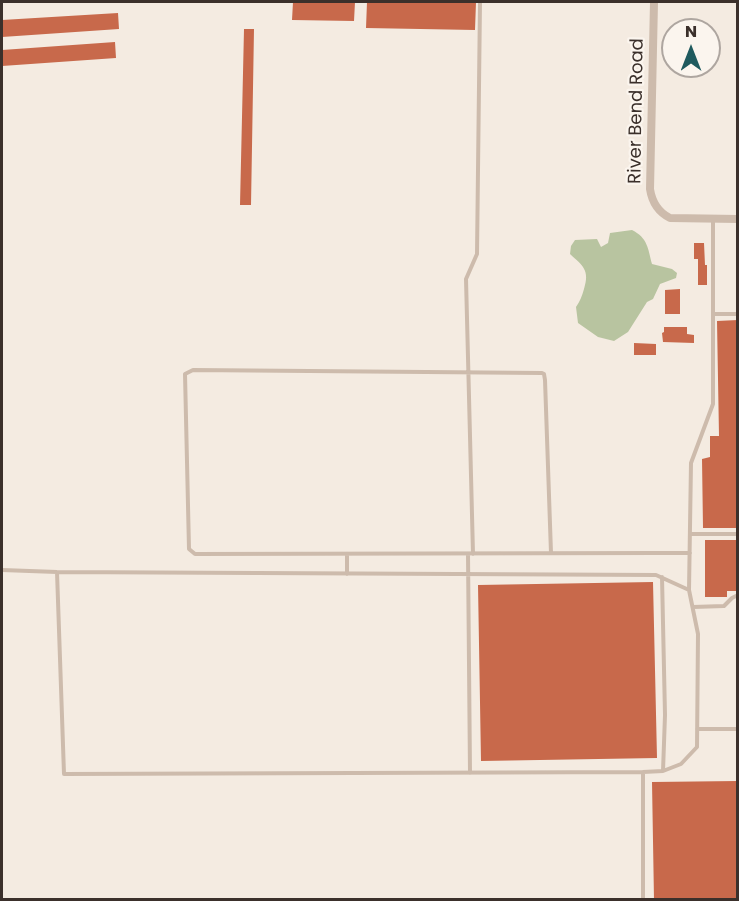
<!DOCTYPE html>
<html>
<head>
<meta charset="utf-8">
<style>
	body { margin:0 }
	#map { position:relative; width:739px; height:901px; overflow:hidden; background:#f4ebe1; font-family:Poppins,sans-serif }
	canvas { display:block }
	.frame { position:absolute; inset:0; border:3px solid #3b302b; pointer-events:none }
	.north { position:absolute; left:661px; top:18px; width:60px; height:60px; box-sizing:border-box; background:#fbf5ee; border:2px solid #aea6a0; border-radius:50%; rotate:0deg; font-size:16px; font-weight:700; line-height:24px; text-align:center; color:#3b302b }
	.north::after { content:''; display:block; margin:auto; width:21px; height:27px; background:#1f5a5e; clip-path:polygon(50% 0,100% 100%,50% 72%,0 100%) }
</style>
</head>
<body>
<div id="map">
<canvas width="739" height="901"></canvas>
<div class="frame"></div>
<div class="north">N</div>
</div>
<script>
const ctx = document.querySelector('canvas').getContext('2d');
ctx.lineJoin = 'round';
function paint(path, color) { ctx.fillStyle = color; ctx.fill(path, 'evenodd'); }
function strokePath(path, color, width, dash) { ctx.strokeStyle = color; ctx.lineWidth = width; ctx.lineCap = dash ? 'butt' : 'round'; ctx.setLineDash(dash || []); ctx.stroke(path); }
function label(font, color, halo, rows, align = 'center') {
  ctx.font = font + ' Poppins,sans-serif'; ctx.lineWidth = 4.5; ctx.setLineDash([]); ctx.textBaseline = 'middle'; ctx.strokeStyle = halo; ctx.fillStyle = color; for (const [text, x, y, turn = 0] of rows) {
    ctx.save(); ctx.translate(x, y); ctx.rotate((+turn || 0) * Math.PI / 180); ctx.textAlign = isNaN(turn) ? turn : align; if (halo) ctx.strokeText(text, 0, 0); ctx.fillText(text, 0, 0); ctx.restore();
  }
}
paint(new Path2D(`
	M632 230C648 238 648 249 652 264L672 269 677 273 676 278 660 284 653 299 647 302 628 332 614 341 598 337 578 323 576 307C580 301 582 296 584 289 590 270 583 266 570 254L571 246 575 240 597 239 601 247 608 243 610 233Z`), '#b8c4a0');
paint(new Path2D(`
	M293 2H355L354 21 292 20Z
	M367 2H476L475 30 366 28Z
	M118 13 119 29 2 37V20Z
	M244 29H254L251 205H240Z
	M115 42 116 58 2 66V50Z
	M694 243H704L705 265H707V285H698V259H694Z
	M680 289V314H665V290Z
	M738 320V528H703L702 459 710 457V436H719L717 321Z
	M664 327H687V334L694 335V343L663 342 662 333 664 332Z
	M634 343 656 344V355H634Z
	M705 540H738V591H727V597H705Z
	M653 582 657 758 481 761 478 585Z
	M738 781V900H654L652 782Z`), '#c8694b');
strokePath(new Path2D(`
	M713 314H738
	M690 534H738
	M551 553 545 380 544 374 542 373 193 370 185 374 189 549 195 554 656 553H690
	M347 554V574
	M468 554 470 773
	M473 554 466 279 477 254 480 2
	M2 570 57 572 656 575 689 590
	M57 572 64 774 643 772
	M662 577 665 715 663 771
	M693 607 724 606 732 598 738 595
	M697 729H738
	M643 900V772L663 771 681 764 697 747 698 634 689 590 691 463 713 404V219`), '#cdbbac', 4);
strokePath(new Path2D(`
	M654 2 650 189C652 202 658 212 670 218L738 219`), '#cdbbac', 8);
label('18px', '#3b302b', '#fbf5ee', [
	["River Bend Road",637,111,-89]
]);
</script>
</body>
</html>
